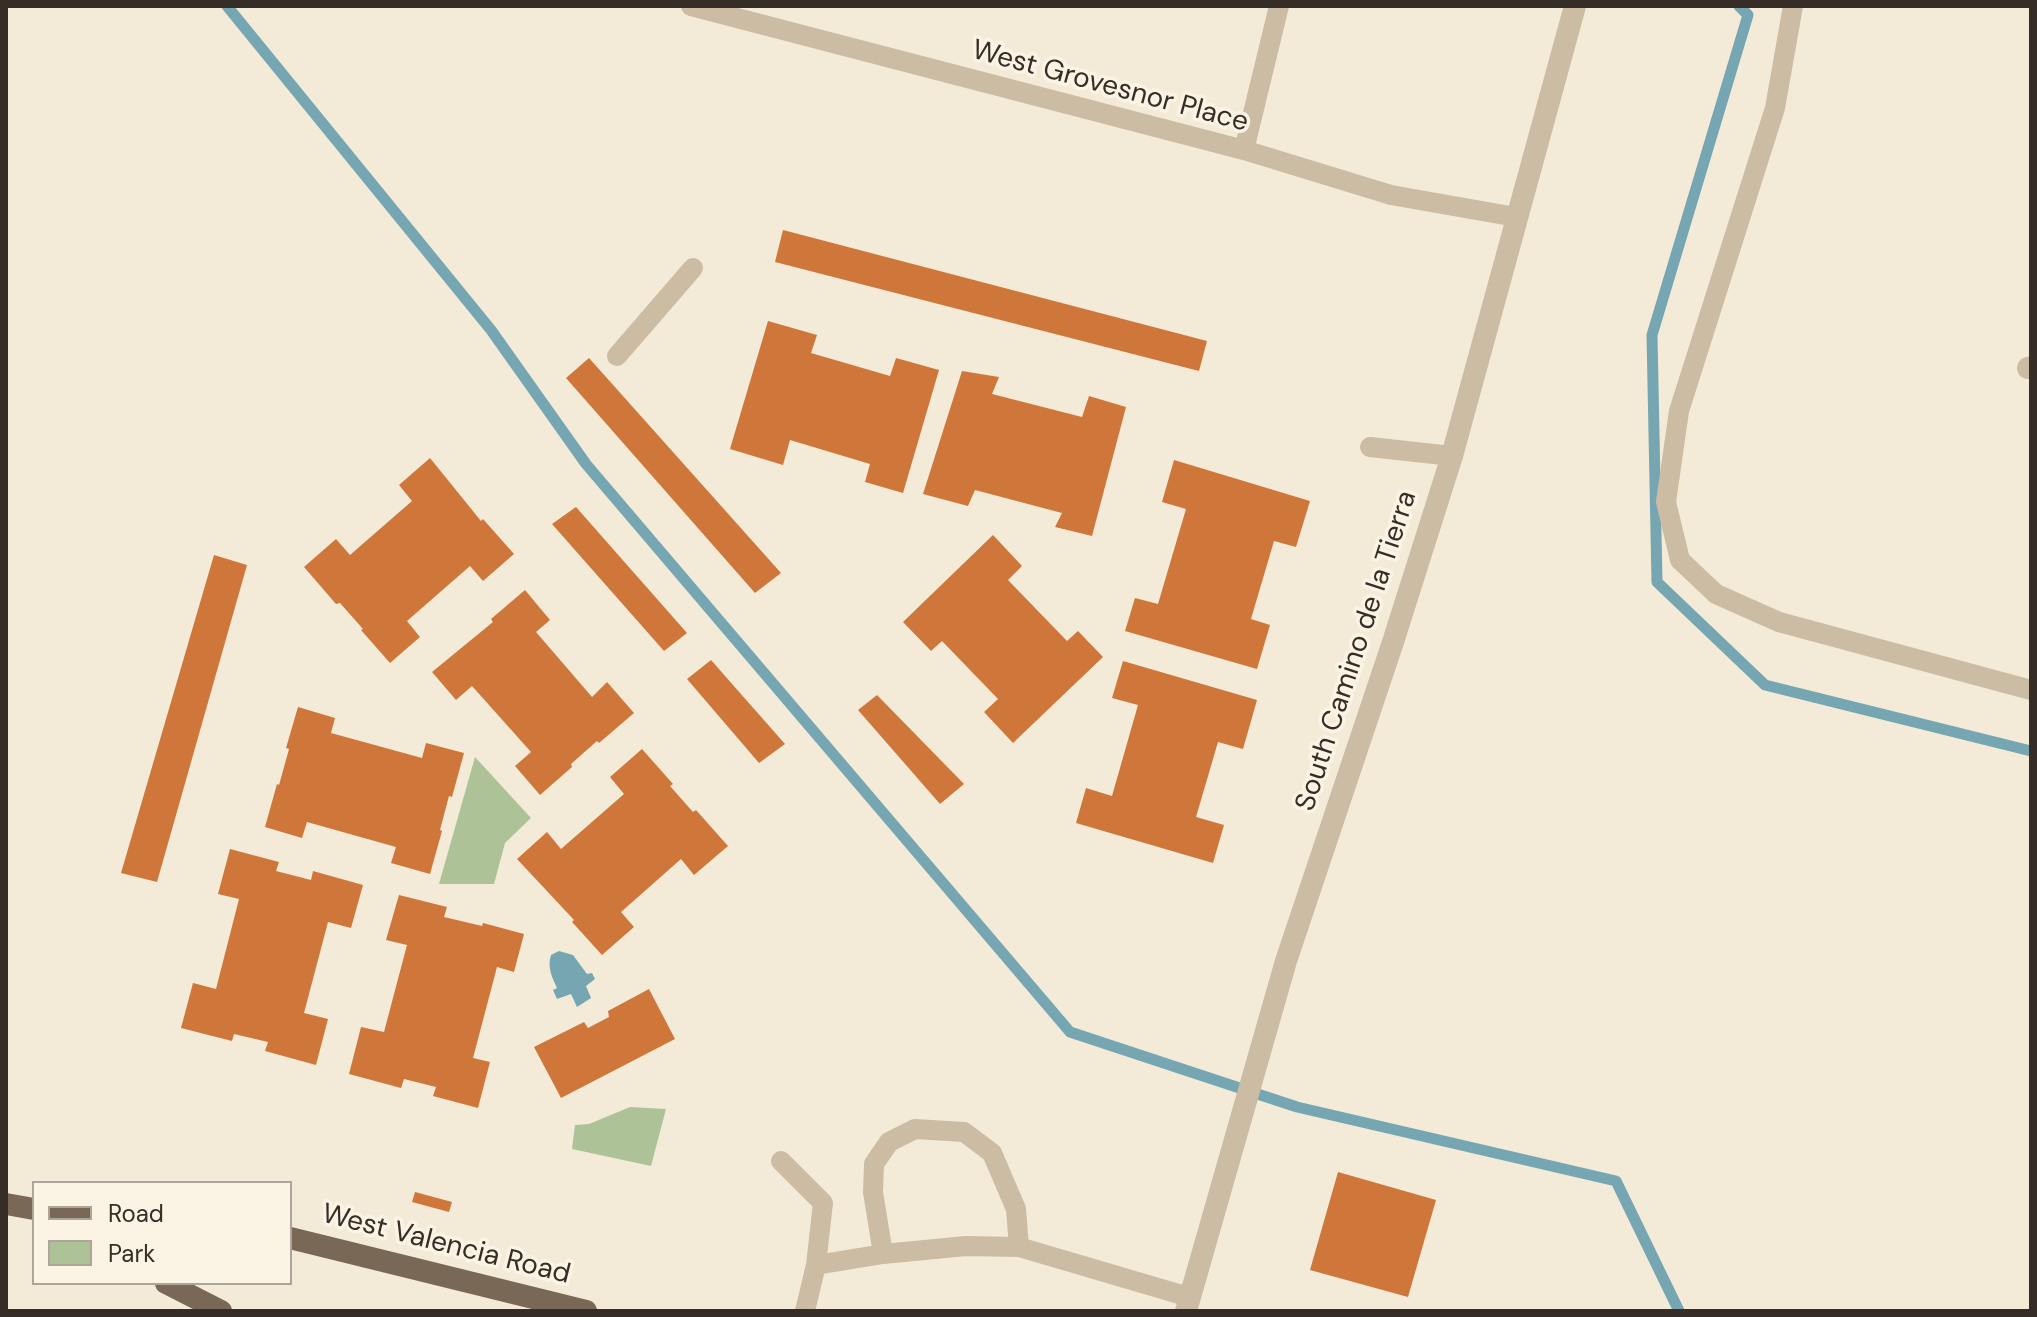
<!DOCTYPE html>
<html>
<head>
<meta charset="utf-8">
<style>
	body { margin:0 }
	#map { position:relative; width:2037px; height:1317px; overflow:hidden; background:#f3ebd8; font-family:"DM Sans",sans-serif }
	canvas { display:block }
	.frame { position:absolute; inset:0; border:8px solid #362e26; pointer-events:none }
	.legend { position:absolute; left:32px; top:1181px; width:260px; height:104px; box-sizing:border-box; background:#fbf4e5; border:2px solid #aca599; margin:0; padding:10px 14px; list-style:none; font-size:24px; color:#362e26 }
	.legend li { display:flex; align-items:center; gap:16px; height:40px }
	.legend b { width:40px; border:2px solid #aca599 }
</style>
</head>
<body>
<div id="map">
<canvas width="2037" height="1317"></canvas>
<div class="frame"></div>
<ul class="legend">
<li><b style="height:10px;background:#7a6856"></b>Road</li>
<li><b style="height:22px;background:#adc397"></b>Park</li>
</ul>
</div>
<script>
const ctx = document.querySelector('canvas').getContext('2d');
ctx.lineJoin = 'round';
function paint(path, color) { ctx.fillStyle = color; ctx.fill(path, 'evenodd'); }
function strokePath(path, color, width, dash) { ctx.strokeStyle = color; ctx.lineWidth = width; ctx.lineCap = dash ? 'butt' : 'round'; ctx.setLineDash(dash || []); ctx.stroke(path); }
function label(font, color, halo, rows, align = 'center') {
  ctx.font = font + ' "DM Sans",sans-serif'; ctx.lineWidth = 7; ctx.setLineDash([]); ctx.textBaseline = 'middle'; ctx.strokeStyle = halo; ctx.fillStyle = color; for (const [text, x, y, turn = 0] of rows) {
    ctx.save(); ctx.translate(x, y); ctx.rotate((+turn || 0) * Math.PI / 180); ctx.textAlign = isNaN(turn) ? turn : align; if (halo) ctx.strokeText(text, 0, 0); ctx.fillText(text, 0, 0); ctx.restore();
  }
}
paint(new Path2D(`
	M475 757 531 818 505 843 494 884H439Z
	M630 1107 666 1109 651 1166 572 1149 575 1125 589 1124Z`), '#adc397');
paint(new Path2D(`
	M559 951 573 955 587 974 592 973 595 979 586 986 591 998 577 1007 571 994 557 999 553 990 557 988C552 977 547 967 551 955Z`), '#75a6b2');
strokePath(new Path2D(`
	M227 6 491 330 586 464 1070 1032 1297 1107 1616 1181 1679 1311
	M1739 6 1748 15 1652 335 1657 582 1765 685 2031 751`), '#75a6b2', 11);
paint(new Path2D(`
	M783 230 1207 341 1199 371 775 262Z
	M768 321 817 335 811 353 890 376 896 358 939 370 903 493 865 482 870 464 790 440 783 465 730 449Z
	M589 358 781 573 755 593 566 378Z
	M962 371 999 377 992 394 1082 417 1089 396 1126 407 1092 536 1055 527 1062 513 975 490 968 506 923 494Z
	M430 458 481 521 483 519 514 554 483 581 470 566 407 621 420 637 390 663 361 630 363 629 340 603 336 604 304 567 336 539 350 555 412 501 399 485Z
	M1174 460 1310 501 1296 547 1274 541 1251 619 1270 625 1257 669 1125 631 1135 598 1158 604 1186 509 1162 502Z
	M576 507 687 633 664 651 552 524Z
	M993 535 1022 566 1008 580 1067 641 1078 631 1103 657 1013 743 984 712 998 699 942 641 931 651 903 622Z
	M214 555 247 565 157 882 121 873Z
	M525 590 550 620 536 632 592 697 607 682 634 713 599 743 597 741 571 764 572 767 540 795 515 766 531 752 472 686 456 700 432 672 493 622 491 619Z
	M711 660 785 744 759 763 687 679Z
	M1123 661 1257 700 1243 749 1218 742 1196 817 1224 825 1213 863 1076 823 1086 788 1112 796 1138 705 1112 698Z
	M877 695 964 784 940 804 858 710Z
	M298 707 335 718 331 733 422 758 426 743 464 753 452 797 449 796 440 830 442 831 430 874 391 863 396 847 307 822 302 838 265 827 277 784 279 785 289 749 286 748Z
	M642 749 673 784 670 786 693 812 696 810 728 846 694 875 681 859 621 912 634 927 602 955 572 922 574 920 517 859 547 832 561 849 624 794 610 777Z
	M230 849 279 862 276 871 311 880 313 871 363 885 351 928 328 922 304 1013 328 1019 316 1065 265 1051 268 1042 234 1034 232 1041 181 1028 193 983 216 989 239 899 218 894Z
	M399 895 447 907 444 917 482 926 483 923 524 934 514 972 497 967 473 1058 490 1062 478 1108 433 1096 436 1087 404 1079 401 1088 349 1074 361 1027 384 1032 407 945 386 940Z
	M649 989 675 1039 561 1098 534 1047 584 1022 588 1028 609 1017 608 1011Z
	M1338 1172 1436 1200 1408 1297 1310 1270Z
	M415 1192 452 1202 449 1212 412 1202Z`), '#cf763a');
strokePath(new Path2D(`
	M691 6 1244 150 1391 195 1516 217
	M1793 6 1775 108 1679 411 1666 502 1680 560 1716 594 1779 622 2031 690
	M1244 150 1279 6
	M617 356 693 268
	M1370 447 1452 456
	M781 1161 823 1203 816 1265 805 1311
	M883 1254 873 1192 874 1164 889 1142 915 1129 964 1132 992 1153 1016 1209 1019 1247
	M816 1265 883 1254 966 1246 1019 1247 1189 1297`), '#ccbca3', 20);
strokePath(new Path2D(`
	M2028 368 2031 367`), '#ccbca3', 22);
strokePath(new Path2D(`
	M1186 1311 1286 961 1393 642 1452 456 1575 6`), '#ccbca3', 22);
strokePath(new Path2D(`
	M6 1204 34 1209
	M290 1238 586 1311
	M166 1283 221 1311`), '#7a6856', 22);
label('28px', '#362e26', '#fbf4e5', [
	["West Grovesnor Place",1110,87,15],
	["South Camino de la Tierra",1357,651,-72],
	["West Valencia Road",446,1245,14]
]);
</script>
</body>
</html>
